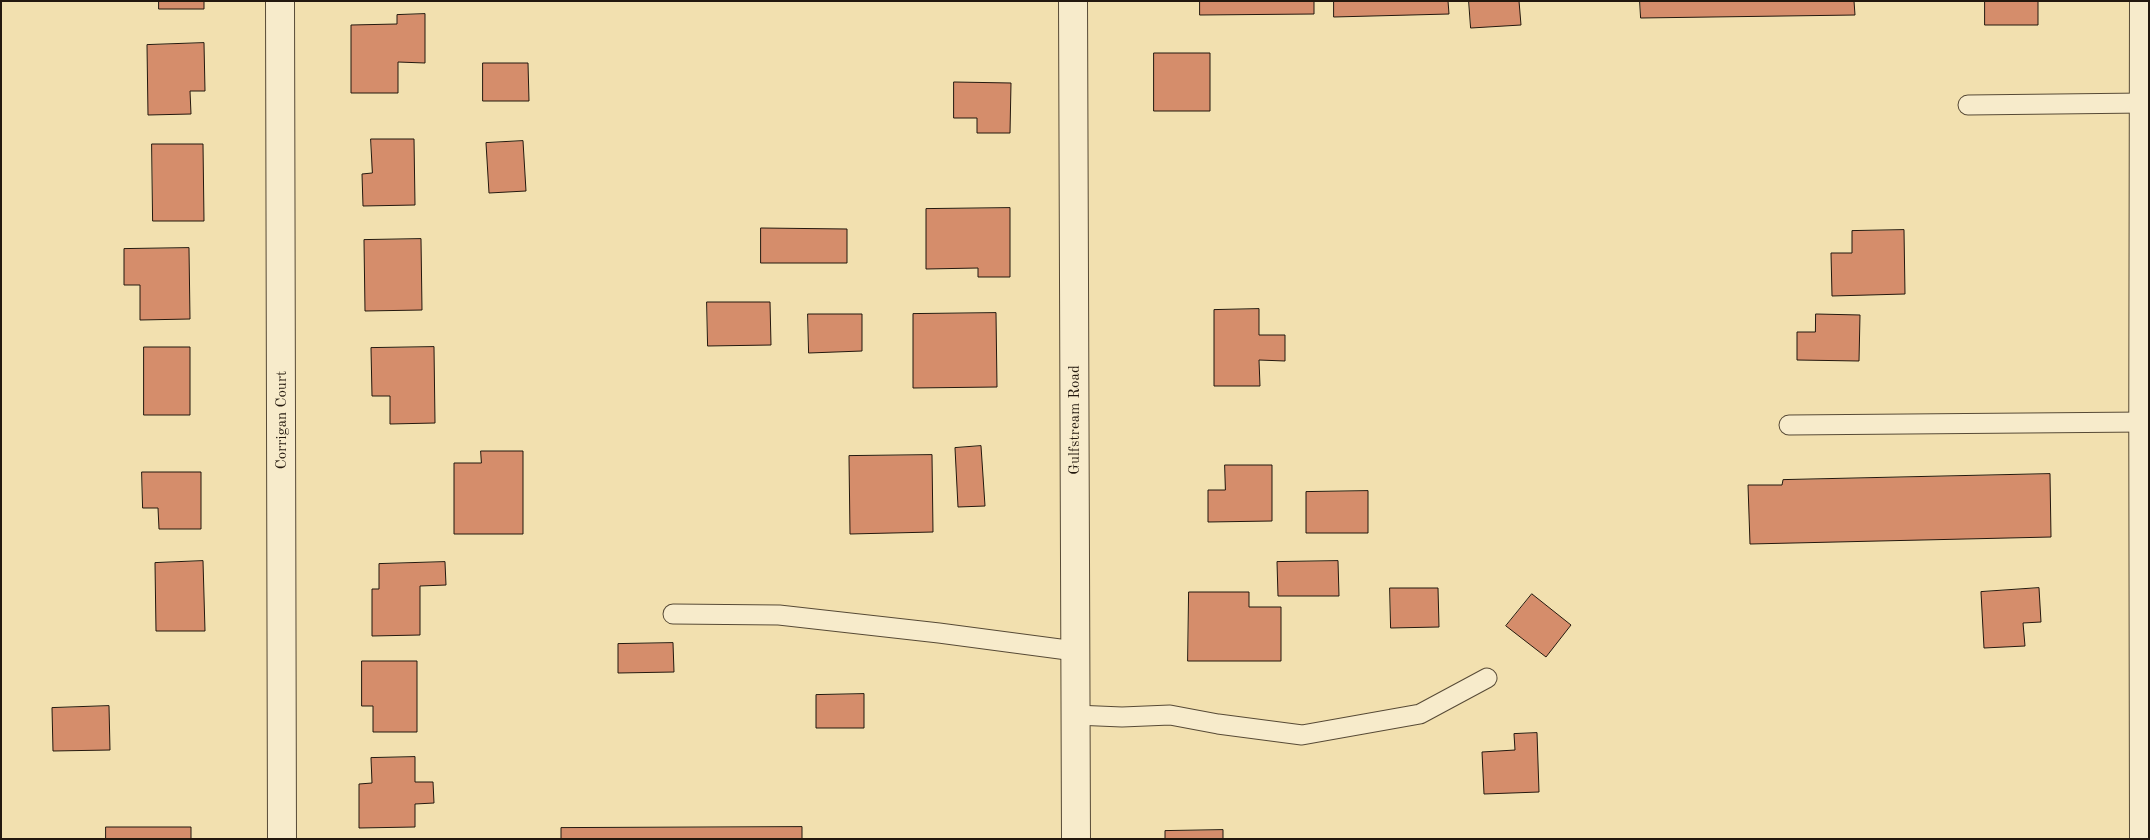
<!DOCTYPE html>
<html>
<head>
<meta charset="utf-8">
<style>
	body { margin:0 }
	#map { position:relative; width:2150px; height:840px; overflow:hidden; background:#f2e0af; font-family:"Old Standard TT",serif }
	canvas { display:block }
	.frame { position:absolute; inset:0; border:2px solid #23180e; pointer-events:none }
</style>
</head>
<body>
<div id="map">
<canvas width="2150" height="840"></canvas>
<div class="frame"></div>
</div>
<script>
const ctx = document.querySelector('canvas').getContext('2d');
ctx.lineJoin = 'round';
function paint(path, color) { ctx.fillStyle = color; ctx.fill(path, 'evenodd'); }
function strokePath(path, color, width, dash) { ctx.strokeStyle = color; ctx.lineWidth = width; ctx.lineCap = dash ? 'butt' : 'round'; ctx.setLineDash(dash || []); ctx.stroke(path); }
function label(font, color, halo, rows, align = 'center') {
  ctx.font = font + ' "Old Standard TT",serif'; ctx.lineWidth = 4.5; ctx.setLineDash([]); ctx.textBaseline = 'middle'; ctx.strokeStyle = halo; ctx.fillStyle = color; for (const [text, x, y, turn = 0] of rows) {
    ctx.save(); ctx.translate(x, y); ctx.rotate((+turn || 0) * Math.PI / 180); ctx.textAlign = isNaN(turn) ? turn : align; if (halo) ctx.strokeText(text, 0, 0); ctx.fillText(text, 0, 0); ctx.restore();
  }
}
const building = new Path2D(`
	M159 1H204V9H159Z
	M1200 1H1314V14L1200 15Z
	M1334 1H1448L1449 14 1334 17Z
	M1469 1H1519L1521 25 1471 28Z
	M1640 1H1854L1855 15 1641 18Z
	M1985 1H2038V25H1985Z
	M425 14V63L398 62V93H351V25L397 24V15Z
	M204 43 205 91H190L191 114 148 115 147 45Z
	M1154 53H1210V111H1154Z
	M483 63H528L529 101H483Z
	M954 82 1011 83 1010 133H977V118H954Z
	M371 139H414L415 205 363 206 362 174 372 173Z
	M523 141 526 191 489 193 486 143Z
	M152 144H203L204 221H153Z
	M1010 208V277H978V268L926 269V209Z
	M761 228 847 229V263H761Z
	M1904 230 1905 294 1832 296 1831 253H1852V231Z
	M421 239 422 310 365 311 364 240Z
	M189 248 190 319 140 320V285H124V249Z
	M707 302H770L771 345 708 346Z
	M1259 309V335H1285V361L1259 360 1260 386H1214V310Z
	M996 313 997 387 913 388V314Z
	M808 314H862V351L809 353Z
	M1816 314 1860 315 1859 361 1797 360V332H1815Z
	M144 347H190V415H144Z
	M434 347 435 423 390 424V396H372L371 348Z
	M981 446 985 506 958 507 955 448Z
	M481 451H523V534H454V463H481Z
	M932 455 933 532 850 534 849 456Z
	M1225 465H1272V521L1208 522V490H1225Z
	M142 472H201V529H159L158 508H143Z
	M2050 474 2051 537 1750 544 1748 485H1782L1783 480Z
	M1368 491V533H1306V492Z
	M203 561 205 631H156L155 563Z
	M1338 561 1339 596H1278L1277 562Z
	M445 562 446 585 420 586V635L372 636V589H379V564Z
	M1390 588H1438L1439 627 1391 628Z
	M2039 588 2041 622 2023 623 2025 646 1984 648 1981 592Z
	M1189 592H1249V607H1281V661H1188Z
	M1532 594 1571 625 1546 657 1506 626Z
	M673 643 674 672 618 673V644Z
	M362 661H417V732H373V706H362Z
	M864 694V728H816V695Z
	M109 706 110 750 53 751 52 708Z
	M1537 733 1539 792 1484 794 1482 752 1515 750 1514 734Z
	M415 757V782H433L434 803 415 804V827L359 828V784L372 783 371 758Z
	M106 827H191V839H106Z
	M802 827V839H561V828Z
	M1223 830V839H1165V831Z`);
paint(building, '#d58d6b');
strokePath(building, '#23180e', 1);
const lane = new Path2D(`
	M1968 105 2144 103
	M1789 425 2144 422
	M673 614 779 615 939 633 1075 651
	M1075 715 1122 717 1170 715 1218 724 1302 735 1420 714 1487 678`);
const street = new Path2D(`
	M280 1 282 839
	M1073 1 1076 839
	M2144 839C2144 560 2142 280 2144 1`);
strokePath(lane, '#574a36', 21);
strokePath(street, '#574a36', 30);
strokePath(lane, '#f7ebcb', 19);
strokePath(street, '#f7ebcb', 28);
label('15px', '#23180e', '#f7ebcb', [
	["Corrigan Court",282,420,-90],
	["Gulfstream Road",1075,420,-90]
]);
</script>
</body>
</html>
